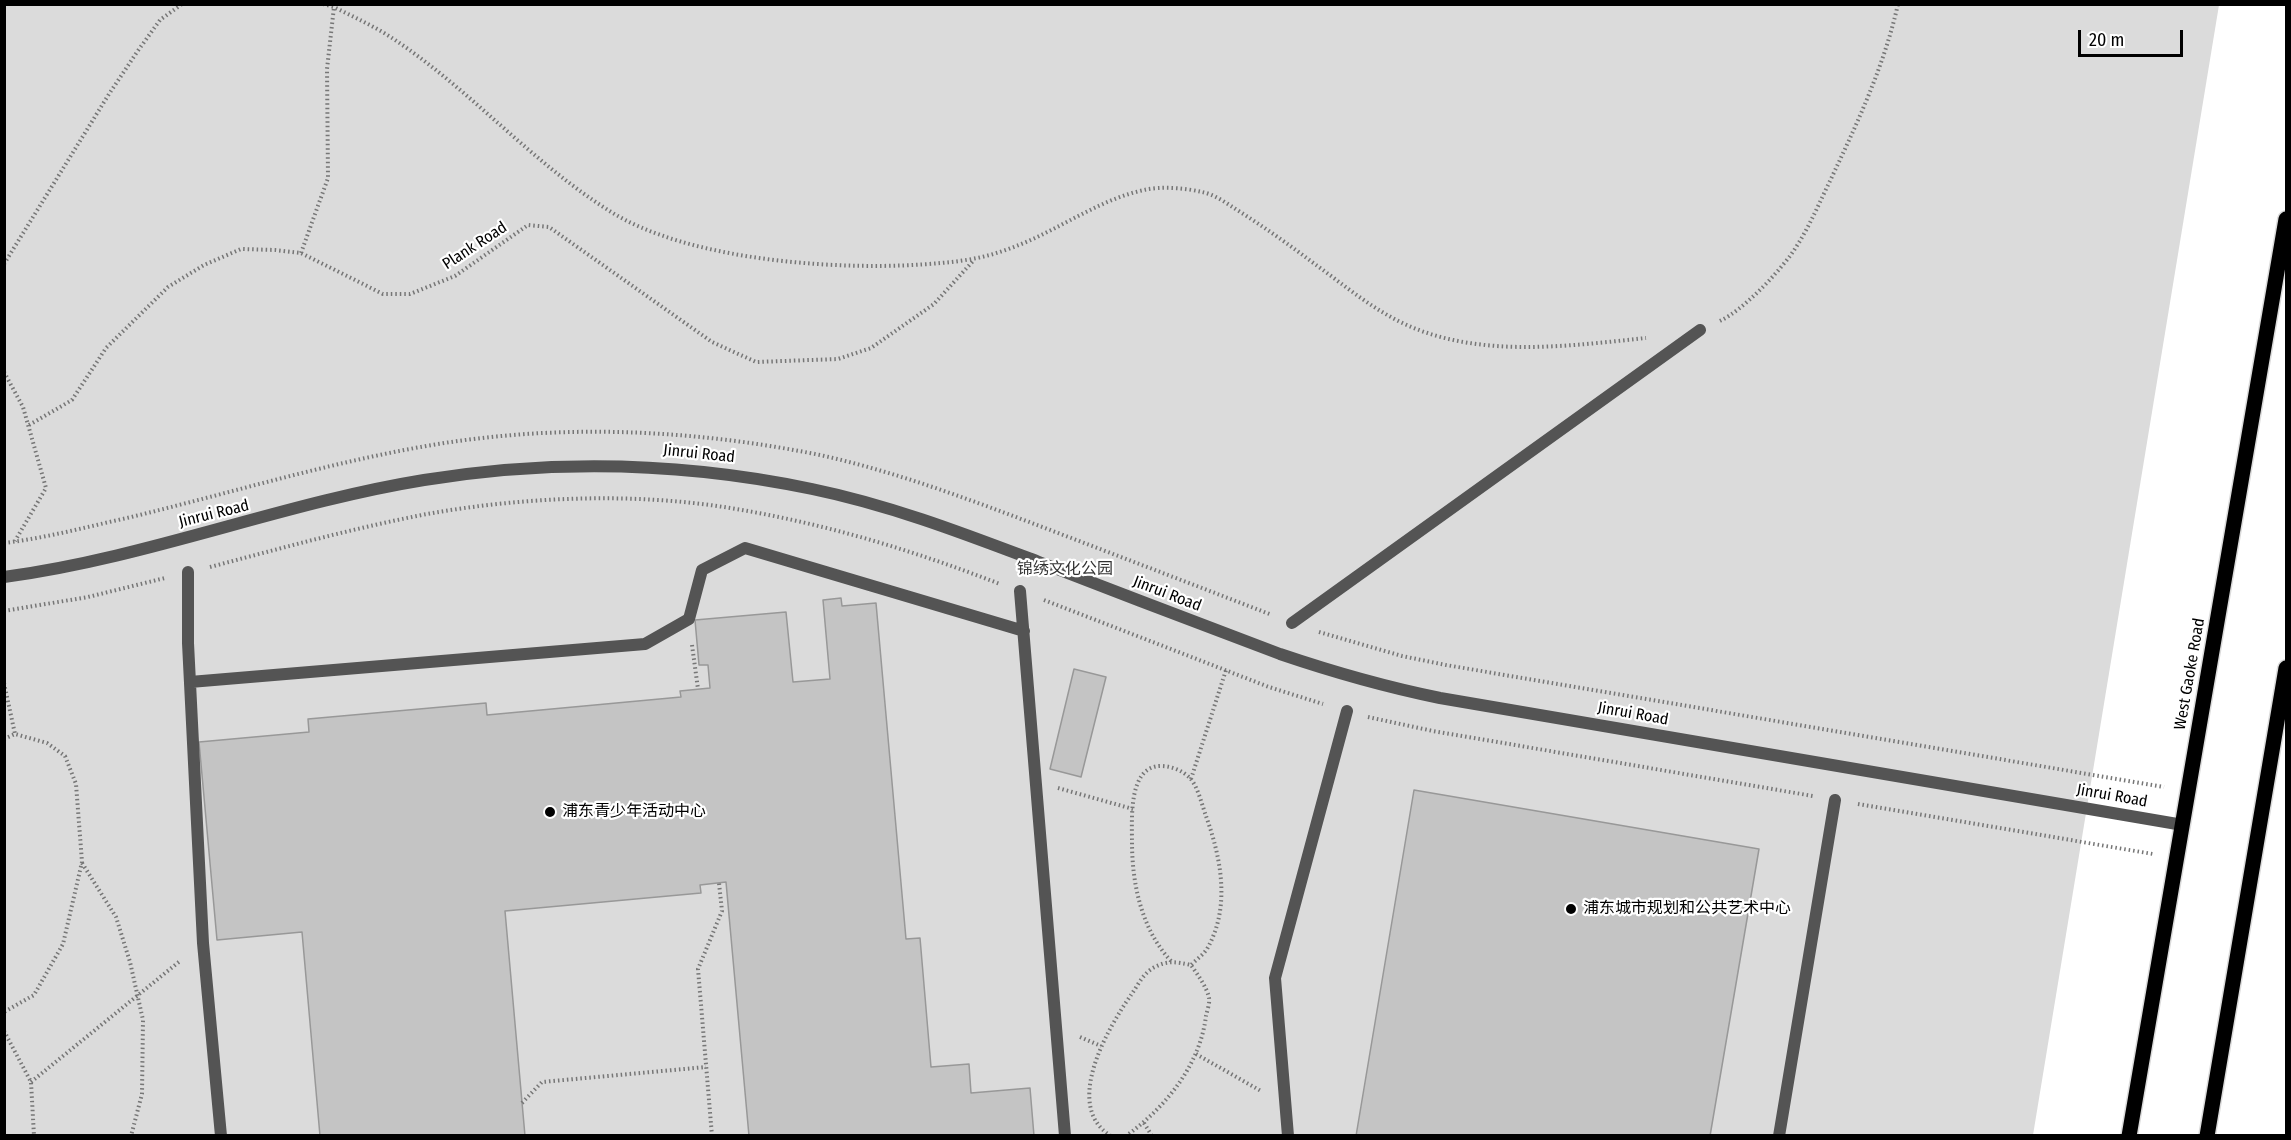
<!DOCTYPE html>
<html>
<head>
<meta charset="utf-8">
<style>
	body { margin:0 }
	#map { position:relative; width:2291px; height:1140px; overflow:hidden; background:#fff; font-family:"Fira Sans Condensed",sans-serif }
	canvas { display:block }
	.frame { position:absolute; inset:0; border:6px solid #000; pointer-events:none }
	.scale { position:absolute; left:2078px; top:30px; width:105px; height:27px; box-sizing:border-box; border:3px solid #000; border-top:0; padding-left:8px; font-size:18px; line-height:21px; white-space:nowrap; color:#000; -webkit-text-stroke:4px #fff; paint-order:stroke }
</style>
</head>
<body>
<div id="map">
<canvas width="2291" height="1140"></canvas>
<div class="frame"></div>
<div class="scale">20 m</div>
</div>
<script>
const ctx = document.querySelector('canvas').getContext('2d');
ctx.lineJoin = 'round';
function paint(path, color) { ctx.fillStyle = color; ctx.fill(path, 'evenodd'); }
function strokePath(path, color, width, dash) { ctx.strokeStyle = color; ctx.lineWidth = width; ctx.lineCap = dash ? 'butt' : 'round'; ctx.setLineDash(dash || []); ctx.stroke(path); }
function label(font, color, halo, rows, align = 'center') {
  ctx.font = font + ' "Fira Sans Condensed","Noto Sans SC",sans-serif'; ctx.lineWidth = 4.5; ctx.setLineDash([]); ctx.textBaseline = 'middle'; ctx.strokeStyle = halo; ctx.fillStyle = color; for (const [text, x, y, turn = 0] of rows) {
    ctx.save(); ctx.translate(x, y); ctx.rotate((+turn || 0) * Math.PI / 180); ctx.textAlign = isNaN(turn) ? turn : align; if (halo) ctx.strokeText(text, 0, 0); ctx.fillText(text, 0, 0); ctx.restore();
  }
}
paint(new Path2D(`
	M5 5H2219L2033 1135 5 1136Z`), '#dbdbdb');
const building = new Path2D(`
	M841 598 842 606 876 603 906 939 920 938 931 1067 969 1064 971 1093 1030 1088 1034 1136H749L726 882 700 885 701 893 505 911 525 1136H320L302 932 217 940 199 742 309 732 308 719 486 703 487 715 681 697 680 691 710 688 708 665H699L695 620 786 612 793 682 830 679 823 600Z
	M1074 669 1106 677 1081 777 1050 769Z
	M1414 790 1759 849 1710 1136H1356Z`);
paint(building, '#c4c4c4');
strokePath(building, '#989898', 1.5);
const primary = new Path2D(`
	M2129 1136 2286 219
	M2207 1136 2286 668`);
strokePath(primary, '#dbdbdb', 18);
strokePath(new Path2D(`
	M323 4 334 7C356 18 378 28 398 42 472 92 532 162 608 210 688 262 847 272 941 263 965 261 988 257 1011 248 1056 232 1097 200 1144 190 1161 186 1185 188 1202 192 1213 194 1225 202 1234 208 1261 225 1287 243 1312 262 1343 284 1374 311 1409 326 1483 358 1568 346 1646 338
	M301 253 328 178 327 69 334 7
	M4 264 109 94 137 52 160 20 182 4
	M1720 321C1744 309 1773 278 1790 256 1806 234 1817 208 1829 183 1856 126 1884 67 1898 4
	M4 372 23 407 46 488 15 541
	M29 425 72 400 106 348 168 287 204 265 241 249 275 250 301 253 383 294H410L455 276 528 225 549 227 712 342 756 362 838 359 871 348 934 304 974 260
	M4 543C46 538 86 527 127 518 223 495 317 466 415 448 549 423 686 428 820 455 897 472 971 500 1045 528 1121 557 1197 586 1272 615
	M210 567C282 548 354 528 427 514 522 497 633 492 730 508 823 523 912 550 1000 584
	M1044 600 1269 687 1323 704
	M4 611 88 597 165 578
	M1319 632 1402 656 1446 665 2164 787
	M692 645 698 689
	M4 683 15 734
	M1368 717 1433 731 1813 796
	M4 739 15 734 47 743 65 756 76 784 82 862 63 944 34 995 4 1012
	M1191 779 1226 670
	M1058 788 1133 809
	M1858 804 2153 854
	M82 863 116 917 130 962 143 1020 142 1094 131 1136
	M1171 961C1142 930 1132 885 1132 842 1132 819 1128 766 1161 766 1172 766 1183 771 1190 778 1198 787 1202 805 1206 816 1221 858 1231 907 1207 949 1203 955 1196 960 1191 965
	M4 1031 31 1082 34 1136
	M1080 1037 1101 1046
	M1196 1054 1261 1091
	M31 1082 180 961
	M522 1103 542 1082 706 1067
	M1144 1123 1152 1136
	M712 1136 698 969 722 911 719 883
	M1111 1136C1062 1106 1108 1028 1131 995 1138 985 1144 972 1155 967 1168 960 1177 962 1191 965 1197 974 1207 987 1209 998 1210 1003 1207 1011 1206 1016 1200 1065 1166 1107 1126 1136`), '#767676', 4, [1.5, 3]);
strokePath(new Path2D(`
	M188 572V643L203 943 221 1136
	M1020 591 1065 1136
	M1292 623 1700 330
	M190 682 645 644 689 619 702 570 745 548 1024 631
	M1288 1136 1275 978 1347 711
	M1779 1136 1835 800`), '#545454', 12);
strokePath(new Path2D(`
	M4 577C147 558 282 503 424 480 554 459 683 462 812 489 890 505 965 534 1039 562 1119 593 1200 624 1280 654 1333 672 1386 687 1440 698L2183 825`), '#545454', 12);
strokePath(primary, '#000', 15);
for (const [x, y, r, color] of [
	[550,812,6,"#000"],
	[1571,909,6,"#000"]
]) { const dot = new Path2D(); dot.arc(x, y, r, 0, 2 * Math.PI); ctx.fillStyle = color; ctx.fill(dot); strokePath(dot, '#fff', 2); }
label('16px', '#000', '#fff', [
	["Plank Road",475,246,-33],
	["Jinrui Road",699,454,6],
	["Jinrui Road",214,514,-14],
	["Jinrui Road",1167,594,21],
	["West Gaoke Road",2190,674,-80],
	["Jinrui Road",1633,714,10],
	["Jinrui Road",2112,796,10]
]);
label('16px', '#323232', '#fff', [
	["锦绣文化公园",1065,570]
]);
label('16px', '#000', '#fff', [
	["浦东青少年活动中心",562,812],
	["浦东城市规划和公共艺术中心",1583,909]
], 'left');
</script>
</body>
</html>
